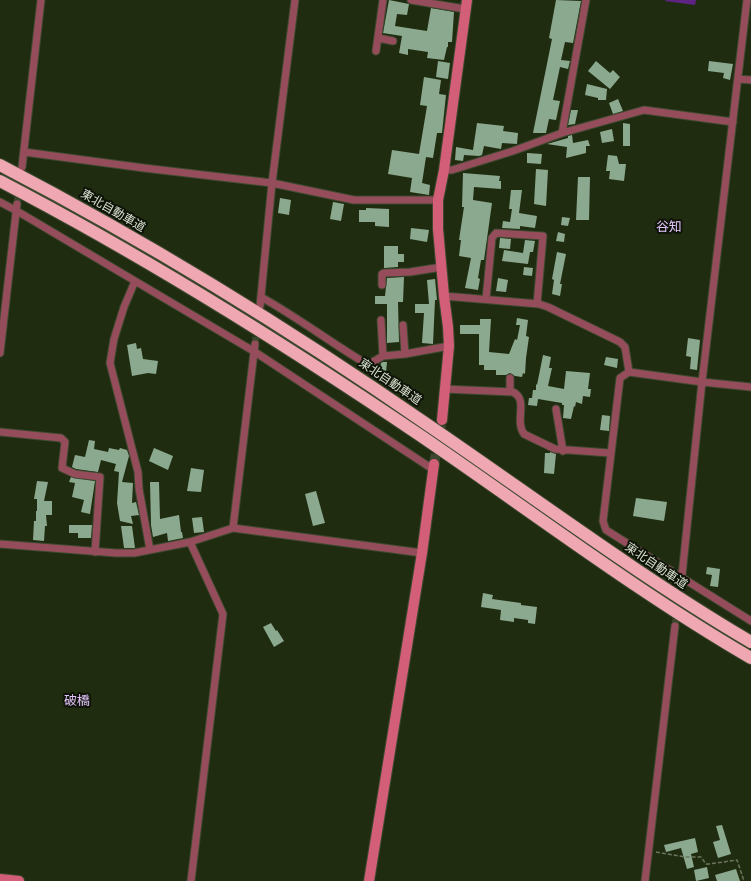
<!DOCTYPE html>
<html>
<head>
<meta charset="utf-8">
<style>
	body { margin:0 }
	canvas { display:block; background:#202c10 }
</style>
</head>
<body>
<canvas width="751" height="881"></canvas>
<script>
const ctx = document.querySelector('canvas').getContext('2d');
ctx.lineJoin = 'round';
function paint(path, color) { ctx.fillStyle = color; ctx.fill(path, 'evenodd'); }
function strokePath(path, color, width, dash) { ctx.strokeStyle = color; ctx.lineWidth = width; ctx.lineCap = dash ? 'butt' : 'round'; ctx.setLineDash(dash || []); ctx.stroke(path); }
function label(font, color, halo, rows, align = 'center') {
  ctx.font = font + ' Rubik,"Noto Sans JP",sans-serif'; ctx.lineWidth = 4; ctx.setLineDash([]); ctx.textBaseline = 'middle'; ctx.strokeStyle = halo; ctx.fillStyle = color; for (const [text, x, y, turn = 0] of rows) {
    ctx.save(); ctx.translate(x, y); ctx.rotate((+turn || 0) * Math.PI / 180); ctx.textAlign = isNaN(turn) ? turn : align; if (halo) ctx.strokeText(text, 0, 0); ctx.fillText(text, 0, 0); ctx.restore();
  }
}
paint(new Path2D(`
	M666 0H696L695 5 665 1Z`), '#5e2383');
paint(new Path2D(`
	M389 0 409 4 407 15 397 14 395 26 427 31 431 8 454 12 452 42H448V47H447L444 60 427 58 428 52 408 49V55L399 53 402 36 383 33Z
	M556 0 581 1 573 43 565 42 561 60 570 61 568 69 560 67 553 100 560 101 556 120 549 119 546 133H533L552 39 549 38Z
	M438 61 450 63 448 79 436 77Z
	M596 61 610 73 613 70 620 77 610 89 588 71Z
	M709 61 733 64 730 80 723 78 724 73 708 71Z
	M424 77 441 80 439 94 446 95 442 133H437L433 158 426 157 422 183 430 185 429 195 410 192 412 178 388 174 392 150 419 154 427 106 420 105Z
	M587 84 607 89 606 100H598V98L585 95Z
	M618 99 623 111 613 114 609 103Z
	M571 110H578L575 124 568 125Z
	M477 123 504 126 503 131 518 133 517 144 502 143 501 149 484 146 482 155 479 156 464 155 463 161 455 160 456 147 473 150Z
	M623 123 630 124V146H623Z
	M612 129 614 141 602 143 600 132Z
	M572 135 573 143 588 140 590 146H586V153L566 158 567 147 547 144 568 138V136Z
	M527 153 542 154 541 164 527 163Z
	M608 155 617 156 619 164H626L624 181 609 179 610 171H606Z
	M536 169 548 170 546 206 534 204Z
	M463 173 500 176 499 181H501V189L474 187 473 200 492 203 484 260H481L478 278 480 279 478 290 465 288 471 258 459 256 461 240H459L464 207H462Z
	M578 177H590L589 220H576Z
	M511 190H522L519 213 537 216 535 228 520 226V229L502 228 503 221 510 222 512 209H509Z
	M280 198 291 200 289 215 278 213Z
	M333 202 344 204 341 221 330 219Z
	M366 208 389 209V227L375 226V222H359V210H366Z
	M562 217 570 218 568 226 561 225Z
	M411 228 429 230 427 242 410 239Z
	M558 232 565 234 564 242 556 241Z
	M500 238 511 239 510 249 499 248Z
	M525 240 535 241 533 252H530L528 264 502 261 504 250 523 253Z
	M384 246H398V254H404V262H398V267L384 268Z
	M557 252 566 254 560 284H562L560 296 552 294 554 280 552 279Z
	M524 267 533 268 532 276 523 275Z
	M404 277 403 302H398L399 342 387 343V304H375V296H385L387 278Z
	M498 278 508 280 506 292 496 291Z
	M435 279 437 300H435L433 344 422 343 424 313H415V304H429L427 280Z
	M517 318 528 320 526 336 529 337 526 358 525 374 523 373 522 377 515 376 510 373 506 375H496V370H484V365H479V334H460V325H480V319H491L489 352 509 354 515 339 517 340 520 325H516Z
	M688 338 700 340 697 370 690 369 691 357 686 356Z
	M136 343 137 349 141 348 143 359 158 361 156 374 148 373 132 376 127 345Z
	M543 355 551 357 549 368H552L548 386 564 389 566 371 590 373 588 389H591L590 397 583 396 582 404 576 402 575 407 574 406 571 419 563 418 564 405H562V403L538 399 537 406 528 405 529 398H532L533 390H536V384L537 385Z
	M606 357 618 359 617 368 604 365Z
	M383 362H387L386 372H380L381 363Z
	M602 415 610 416 609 431 600 430Z
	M89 440 95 441 94 449 108 452 109 448 119 450 120 448 127 450 129 456 122 482 133 483 132 503 136 502 139 515 131 516 133 524 120 521 117 503 119 472 114 471 116 464 101 460 98 472 76 469 72 467 75 455 85 457Z
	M154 448 173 456 168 470 149 461Z
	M550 452 556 454 554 474 544 473 545 453H550Z
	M191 468 204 470 201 492 187 491Z
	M71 477 95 481 90 514 81 512 84 500 72 497 75 483 69 482Z
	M37 481 48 482 44 501H52V515H46L47 526H45L44 541 33 540 34 521H36V511H37V499H34Z
	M150 482H159L160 519 179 515 181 532H182L183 538 168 541 167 533 153 537 151 525Z
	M316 491 325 523 313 526 305 494Z
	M636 498 667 502 664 521 633 516Z
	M202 517 204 532 194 533 192 518Z
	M69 525H92L91 538H78V533H69Z
	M121 526H132L135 548H124Z
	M707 567 720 569 718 587 710 586 712 575 706 574Z
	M483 593 493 595 492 599 521 603V605L537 607 535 624 528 623V620L514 618V622L500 620 501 610 481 607Z
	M271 623 276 631 277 630 284 641 274 647 263 627Z
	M722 825 731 854 718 858 713 842 720 840 716 826Z
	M695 838 698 852 691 854 694 867 687 869 681 848 666 852 664 845Z
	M707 867 709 878 696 881 694 870Z
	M736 869 740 881H717L715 875Z`), '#8ba98f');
strokePath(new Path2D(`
	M17 204 21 173
	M255 344 259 312
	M675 626 681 585`), '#3c472d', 7, [7, 3.5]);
strokePath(new Path2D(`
	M434 464 442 420`), '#3c472d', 10, [10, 5]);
const street = new Path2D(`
	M411 0 465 9
	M378 38 393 41
	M376 51 383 0
	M738 79 751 80
	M562 133 586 0
	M24 152 144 168 272 183 354 200H438
	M22 167 41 0
	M444 170H452L513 151 562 133 644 110 733 122
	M0 202 17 211 135 281 124 307 114 339 110 363 138 472 139 489 150 550
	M135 281 255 352 434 470
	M382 285V274L384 273 410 272 442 267
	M444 296 539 304 548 307 620 342 625 347 629 372 702 382 751 387
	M261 297C297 317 330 342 365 363L369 364 383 356 405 354 449 346
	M486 299 492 238 496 233 543 236 537 304
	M260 306 272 183 295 0
	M381 320 383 356
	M403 325 405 354
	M0 353 17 204
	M629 372 620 378 603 521 606 530 751 621
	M444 389 513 392C529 400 514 420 524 434L555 449 610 453
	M510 392V378
	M556 409 563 451
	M0 432 61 438 65 442 62 468 75 474 100 477 95 552
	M233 528 255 344
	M190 542 223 614 191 881
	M0 544 116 553H134L190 542 233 528 422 553
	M681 585 702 382 747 0
	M645 881 675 626`);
const secondary = new Path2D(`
	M442 420 449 346 448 327 444 296 438 229V200L444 170 467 0
	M0 879 19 881
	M369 881 422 553 434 464`);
const highway = new Path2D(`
	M0 165C148 242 291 330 428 425 535 498 639 576 751 642
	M0 181C146 257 285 344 421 436 531 511 636 591 751 658`);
strokePath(street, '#3d492f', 9);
strokePath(secondary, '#3d492f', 12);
strokePath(highway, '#3d492f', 14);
strokePath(new Path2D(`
	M656 852 685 857H701L706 864H709L737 860 744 881`), '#6b755e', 1.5, [4, 2]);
strokePath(street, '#954d5b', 7);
strokePath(secondary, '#d25e77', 10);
strokePath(highway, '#efa7b2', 12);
label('12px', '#d8e0cf', '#0d1307', [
	["東北自動車道",113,211,30],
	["東北自動車道",390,382,34],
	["東北自動車道",656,566,34]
]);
label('13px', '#e3c5fc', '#0d1307', [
	["谷知",669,227],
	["破橋",77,701]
]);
</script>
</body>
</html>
